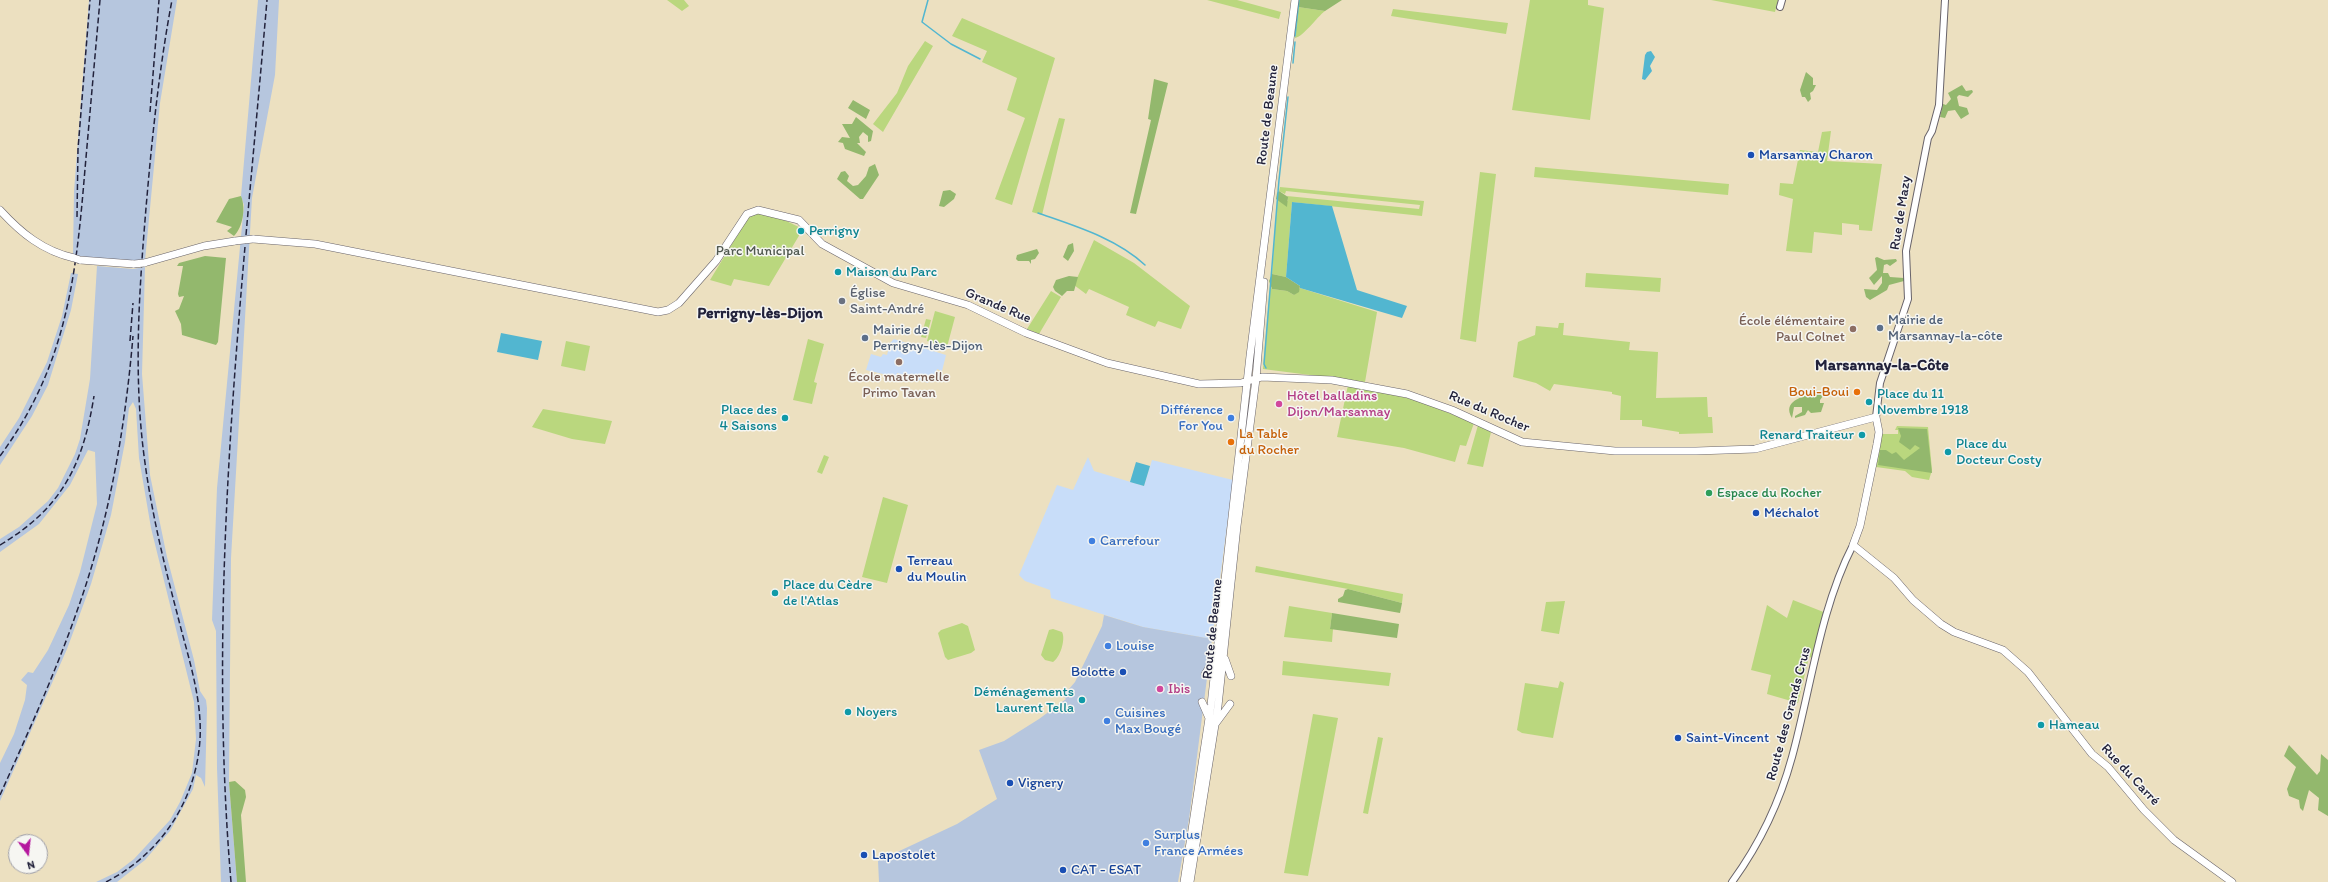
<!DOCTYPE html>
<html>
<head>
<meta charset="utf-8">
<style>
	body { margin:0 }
	#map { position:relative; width:2328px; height:882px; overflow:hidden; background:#ece0c0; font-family:Itim,sans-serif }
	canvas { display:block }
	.north { position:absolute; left:8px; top:834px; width:40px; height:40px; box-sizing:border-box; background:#f6f6f2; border:1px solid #a1a1a9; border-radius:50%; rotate:165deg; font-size:11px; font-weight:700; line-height:16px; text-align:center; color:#22223b }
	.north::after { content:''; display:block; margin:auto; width:14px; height:18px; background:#b5179e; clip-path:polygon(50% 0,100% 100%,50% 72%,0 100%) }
</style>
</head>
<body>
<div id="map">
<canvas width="2328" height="882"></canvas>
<div class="north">N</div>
</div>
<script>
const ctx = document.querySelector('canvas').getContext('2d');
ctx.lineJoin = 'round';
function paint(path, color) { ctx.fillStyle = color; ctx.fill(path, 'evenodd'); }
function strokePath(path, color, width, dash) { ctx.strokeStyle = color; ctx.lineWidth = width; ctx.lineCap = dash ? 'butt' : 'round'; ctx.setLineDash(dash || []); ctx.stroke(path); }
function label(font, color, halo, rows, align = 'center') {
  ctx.font = font + ' Itim,sans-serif'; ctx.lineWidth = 3; ctx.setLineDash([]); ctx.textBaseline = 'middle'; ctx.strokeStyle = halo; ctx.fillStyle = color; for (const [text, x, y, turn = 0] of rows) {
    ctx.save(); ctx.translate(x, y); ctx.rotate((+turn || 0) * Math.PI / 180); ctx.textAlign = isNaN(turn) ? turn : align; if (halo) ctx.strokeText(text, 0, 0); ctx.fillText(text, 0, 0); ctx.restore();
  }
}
paint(new Path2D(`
	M894 339 946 355 942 371 937 369 934 378 930 377 928 383 897 373 896 377 866 370 871 354 881 357 883 354 887 355 890 343Z
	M1088 457 1094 471 1144 486 1152 460 1233 480 1212 639 1143 627 1051 598 1050 590 1025 581 1019 575 1057 485 1073 490Z`), '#c8ddf9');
paint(new Path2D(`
	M89 0H177L160 103 145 261 119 262 73 255 74 191Z
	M258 0H279L275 75 252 198 231 558 229 782 237 882H221L217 768 216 631 212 620 217 488 244 205 241 196Z
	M97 266 133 269 145 267 142 374 150 475 167 557 194 660 200 691 206 700 207 708 205 787 201 778 196 775 193 789 170 831 145 860 117 882H96L117 872 134 859 170 820 180 802 192 773 196 739 194 702 151 528 139 458 136 409 133 402 129 408 125 442 111 515 91 584 67 649 0 801V763L14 734 25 700 27 685 21 680 28 672 33 673 48 650 69 605 80 572 97 504 95 452 88 450 70 485 39 524 0 552V539L19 527 48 501 58 488 75 454 80 439 90 379Z
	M71 273 78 274 71 310 48 385 32 416 0 465V447L19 418 47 362 62 316Z
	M1104 615 1143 627 1212 639 1189 819 1178 882H879L878 861 957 824 997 799 979 750 1004 741 1039 719 1066 699 1063 696 1075 682 1102 626Z`), '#b6c6de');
paint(new Path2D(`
	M667 0H684L689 6 682 11Z
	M1207 0H1237L1281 12 1279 19Z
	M1530 0H1588V5L1604 8 1590 120 1512 110Z
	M1711 0H1778L1775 12Z
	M1298 7 1325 11C1317 17 1303 37 1295 38Z
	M1393 9 1508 23 1506 34 1391 16Z
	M962 18 1055 58 1012 205 995 199 1025 118 1007 110 1017 78 982 62 987 51 952 36Z
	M925 41 933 46 883 132 873 124 897 93 908 66Z
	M1059 118 1065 119 1042 215 1032 212Z
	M1831 131 1827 161 1882 164 1872 231 1859 230V225L1842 223V235L1814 232 1812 253 1786 251 1793 199 1779 195 1780 183 1793 184 1800 150 1818 152 1822 132Z
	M1535 167 1729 184 1728 195 1534 177Z
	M1480 172 1496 174 1476 342 1460 339Z
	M1280 187 1424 201 1422 216 1292 202 1286 277 1272 274 1277 200 1288 201 1287 196 1419 209 1420 205 1286 191 1285 194 1279 191Z
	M760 213 776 216 803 229 769 286 734 279 731 286 710 280 749 216Z
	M1094 240 1134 263 1190 306 1181 329 1158 321 1155 327 1126 315 1129 307 1089 289 1086 294 1074 285Z
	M1586 273 1661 278 1660 292 1585 287Z
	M1270 286 1272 289 1287 291 1294 295 1300 288 1377 312 1365 382 1263 369Z
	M1051 291 1061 297 1039 334 1027 329Z
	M935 311 955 317 947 347 927 341Z
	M926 319 931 320 926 338 921 337Z
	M1559 323H1564L1563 335 1630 342 1629 350 1658 352 1656 398 1707 397 1708 417H1712L1713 433 1679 434V432L1642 426V420H1620L1621 396 1612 394V392L1554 384 1550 391 1536 383 1513 377 1518 342 1535 335 1536 326 1558 328Z
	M808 339 824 344 814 382 817 383 812 404 793 400Z
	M566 341 590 346 585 371 561 366Z
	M1348 385 1416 400 1474 423 1466 446 1460 445 1455 462 1404 448 1337 437Z
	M543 409 612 421 605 444 572 439 532 427Z
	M1478 425 1491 432 1483 467 1467 464Z
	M1897 426 1928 427 1932 470 1929 480 1912 477 1905 471 1876 467 1882 434H1898V430H1895Z
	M824 455 829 457 822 474 817 472Z
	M883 497 908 505 887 583 862 577Z
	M1256 566 1403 594 1402 603 1348 589 1255 572Z
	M1793 600 1826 613 1813 658 1809 657 1798 703 1767 694 1771 675 1751 670 1767 605 1787 618Z
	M1565 601 1559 634 1541 631 1546 602Z
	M1289 606 1332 613 1330 629H1333L1332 642 1284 637Z
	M962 623 968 626 975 650 971 653 948 660 945 657 938 633 941 630Z
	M1053 629 1062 632C1066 639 1060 658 1053 662L1045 660 1041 655 1049 630Z
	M1283 661 1391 673 1389 686 1282 675Z
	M1560 681 1564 683 1553 738 1522 733 1517 730 1525 683 1558 688Z
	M1313 714 1338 718 1308 876 1284 873Z
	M1378 737 1383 738 1368 814 1363 813Z`), '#bad77e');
paint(new Path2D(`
	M1299 0H1342L1325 11 1298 7Z
	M1806 72 1813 78V85H1816L1813 91 1810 93 1811 99 1808 102 1805 97H1802L1800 90Z
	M1154 79 1168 83 1136 214 1130 213 1151 120 1148 119Z
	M1962 85 1966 91 1972 90 1973 92 1968 97 1959 95 1957 97 1959 106 1967 108 1969 114 1961 119 1955 110 1948 111 1945 118 1940 117 1943 104 1946 105 1951 99 1948 93Z
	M853 100 870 110 866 119 848 108Z
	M856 117 873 131 871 141 868 142V136L863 132 859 137 860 143H857L866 152 864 156 845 149 843 143 838 142 842 137 850 138 842 124H852Z
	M875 164 879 175 863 199H860L837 179 841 172 845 171 849 176 847 181 853 186 858 185 866 176 869 167Z
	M950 190 956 194 954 199 944 207 939 206 943 191Z
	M1279 191 1288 197 1287 207 1276 199 1277 193Z
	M241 196C246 208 243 227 234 236L227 231 232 227 216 222 229 199Z
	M1073 243 1074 251 1068 261 1063 257 1068 245Z
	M1037 249 1039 253 1035 259 1031 260V264L1029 261H1018L1016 259 1017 255Z
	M205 256 226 258 218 342 216 345 182 335 181 324 175 311 179 309 184 296 179 297 178 294 183 266H177L179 263Z
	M1877 257 1884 260 1896 259 1897 261 1890 266 1887 264 1884 265 1883 273H1888L1890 277 1904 278V281L1889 285 1887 290 1870 300 1866 297 1864 289 1877 290 1882 283V276L1874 285 1869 278 1877 270 1875 258Z
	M1272 274 1286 277 1300 286 1299 292 1294 295 1287 291 1272 289 1269 281Z
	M1069 276 1078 277 1074 291H1067L1062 296 1055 291 1053 287 1056 280Z
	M1811 389H1815L1823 396 1820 400V403H1824L1821 412 1811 413 1808 410 1805 415 1795 418V416L1802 412V407H1794L1792 418C1782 401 1802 398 1810 393Z
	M1898 428 1927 429 1932 473 1878 465 1880 450H1886L1892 454 1896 452 1904 460 1920 448 1915 445 1910 450 1899 442 1901 436Z
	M1348 589 1402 603 1400 613 1338 602V599L1343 596 1345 590Z
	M1332 613 1399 624 1397 638 1330 629Z
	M2289 745 2317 775 2320 771 2321 754 2328 760V816L2318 810 2319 798 2309 790 2303 811 2300 808 2299 800 2289 796 2287 789 2296 767 2284 756Z
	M235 781 245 790 246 797 241 815 246 882H237L229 782Z`), '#93b86d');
paint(new Path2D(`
	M1651 51 1655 57 1650 66 1652 71 1645 80 1642 79 1645 55 1647 52Z
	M1292 202 1332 206 1357 290 1407 306 1402 318 1300 288V286L1286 277Z
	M501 333 542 341 538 360 497 352Z
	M1136 462 1150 466 1144 486 1130 482Z`), '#52b6d0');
strokePath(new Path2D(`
	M928 0 922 22 951 44 980 59
	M1295 36 1299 0
	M1293 63 1295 42
	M1038 213C1075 226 1116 238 1145 265
	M1266 368 1264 364 1279 180 1288 97`), '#52b6d0', 1.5);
const minor = new Path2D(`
	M1780 7 1782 0
	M1876 417 1880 383 1908 299 1906 251 1928 138 1932 131 1939 105 1945 0
	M1732 882C1759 845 1780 801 1792 757 1811 688 1820 609 1853 545`);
const major = new Path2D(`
	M0 210C21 233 43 251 74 258
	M253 239 315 244 658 312 668 310 679 303 716 261 747 214 758 210 799 220 822 244 893 283 968 305 1026 333 1107 363 1199 384 1241 383 1262 377 1332 380 1407 394 1452 410 1522 442 1615 451H1696L1755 449 1876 417 1879 432 1877 444 1860 526 1853 545 1894 578 1913 600 1941 624 1954 632 2003 650 2028 672 2092 754 2108 767 2144 810 2174 840 2232 882
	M80 260 134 264
	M144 263 204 246 235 241
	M1225 659 1231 676
	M1205 674 1216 656
	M1202 702 1209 718
	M1216 723 1230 704
	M1184 882 1211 705 1250 356 1295 0
	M1190 882 1218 706 1237 526 1256 379 1264 282`);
strokePath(minor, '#69646a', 8);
strokePath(major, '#69646a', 8);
strokePath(minor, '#fff', 6);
strokePath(major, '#fff', 7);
strokePath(new Path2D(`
	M150 112 159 0
	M77 217 78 149 90 0
	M130 341 133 303
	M0 456C67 365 76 277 85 169 90 112 95 56 100 0
	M0 545C62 508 83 465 94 396
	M0 795C27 735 55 674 77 611 109 522 125 430 133 336
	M106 882C157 856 192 807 199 750 205 704 188 658 177 613 164 564 152 514 145 463 133 378 139 293 146 208 152 138 159 69 172 0
	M231 882C206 588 242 293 267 0`), '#22223b', 1.5, [6, 3]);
const majorBridge = new Path2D(`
	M235 241 253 239
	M74 258 80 260
	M134 264 144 263`);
strokePath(majorBridge, '#69646a', 8, []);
strokePath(majorBridge, '#fff', 7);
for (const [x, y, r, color] of [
	[1751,155,4,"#1a4fb4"],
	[801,231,4,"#0f9aa8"],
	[838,272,4,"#0f9aa8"],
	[842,301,4,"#6b7280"],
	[1880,328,4,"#5c6f8a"],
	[1853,329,4,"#8d6e63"],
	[865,338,4,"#5c6f8a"],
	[899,362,4,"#8d6e63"],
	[1857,392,4,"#e8710a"],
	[1869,402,4,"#0f9aa8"],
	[1279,404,4,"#d1479c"],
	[785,418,4,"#0f9aa8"],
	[1231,418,4,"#3f7fe0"],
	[1862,435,4,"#0f9aa8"],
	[1231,442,4,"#e8710a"],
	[1948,452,4,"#0f9aa8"],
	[1709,493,4,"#2e9e5b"],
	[1756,513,4,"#1a4fb4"],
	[1092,541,4,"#3f7fe0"],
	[899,569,4,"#1a4fb4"],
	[775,593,4,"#0f9aa8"],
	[1108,646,4,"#3f7fe0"],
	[1123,672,4,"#1a4fb4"],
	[1160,689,4,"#d1479c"],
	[1082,700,4,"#0f9aa8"],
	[848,712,4,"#0f9aa8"],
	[1107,721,4,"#3f7fe0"],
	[2041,725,4,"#0f9aa8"],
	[1678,738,4,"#1a4fb4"],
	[1010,783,4,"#1a4fb4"],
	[1146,843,4,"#3f7fe0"],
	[864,855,4,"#1a4fb4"],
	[1063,870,4,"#1a4fb4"]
]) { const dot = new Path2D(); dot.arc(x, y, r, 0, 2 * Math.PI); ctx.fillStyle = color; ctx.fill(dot); strokePath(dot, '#f6f6f2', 1.5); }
label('14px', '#22223b', '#f6f6f2', [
	["Route de Beaune",1268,115,-83],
	["Rue de Mazy",1901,213,-81],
	["Grande Rue",998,306,23],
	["Rue du Rocher",1489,412,23],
	["Route de Beaune",1213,629,-84],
	["Route des Grands Crus",1789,714,-75],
	["Rue du Carré",2130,775,47]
]);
label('14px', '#164399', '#f6f6f2', [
	["Marsannay Charon",1759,155],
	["Méchalot",1764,513],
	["Terreau",907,561],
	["du Moulin",907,577],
	["Bolotte",1115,672,"right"],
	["Saint-Vincent",1686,738],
	["Vignery",1018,783],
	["Lapostolet",872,855],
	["CAT - ESAT",1071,870]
], 'left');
label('14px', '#0d838f', '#f6f6f2', [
	["Perrigny",809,231],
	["Maison du Parc",846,272],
	["Place du 11",1877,394],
	["Novembre 1918",1877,410],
	["Place des",777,410,"right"],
	["4 Saisons",777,426,"right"],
	["Renard Traiteur",1854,435,"right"],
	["Place du",1956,444],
	["Docteur Costy",1956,460],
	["Place du Cèdre",783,585],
	["de l'Atlas",783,601],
	["Déménagements",1074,692,"right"],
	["Laurent Tella",1074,708,"right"],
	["Noyers",856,712],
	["Hameau",2049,725]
], 'left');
label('14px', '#50584f', '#f6f6f2', [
	["Parc Municipal",760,251]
]);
label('14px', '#5b616d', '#f6f6f2', [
	["Église",850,293],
	["Saint-André",850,309]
], 'left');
label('14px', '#4e5e75', '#f6f6f2', [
	["Mairie de",1888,320],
	["Marsannay-la-côte",1888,336],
	["Mairie de",873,330],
	["Perrigny-lès-Dijon",873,346]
], 'left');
label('14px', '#785e54', '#f6f6f2', [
	["École élémentaire",1845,321],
	["Paul Colnet",1845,337],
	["École maternelle",899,377,"center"],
	["Primo Tavan",899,393,"center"]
], 'right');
label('14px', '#c56008', '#f6f6f2', [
	["Boui-Boui",1849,392],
	["La Table",1239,434,"left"],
	["du Rocher",1239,450,"left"]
], 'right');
label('14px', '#b23c85', '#f6f6f2', [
	["Hôtel balladins",1287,396],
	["Dijon/Marsannay",1287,412],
	["Ibis",1168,689]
], 'left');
label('14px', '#366cbe', '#f6f6f2', [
	["Différence",1223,410,"right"],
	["For You",1223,426,"right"],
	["Carrefour",1100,541],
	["Louise",1116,646],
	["Cuisines",1115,713],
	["Max Bougé",1115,729],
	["Surplus",1154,835],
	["France Armées",1154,851]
], 'left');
label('14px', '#27864d', '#f6f6f2', [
	["Espace du Rocher",1717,493]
], 'left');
label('bold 16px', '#22223b', '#f6f6f2', [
	["Perrigny-lès-Dijon",760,314],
	["Marsannay-la-Côte",1882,366]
]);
</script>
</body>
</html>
